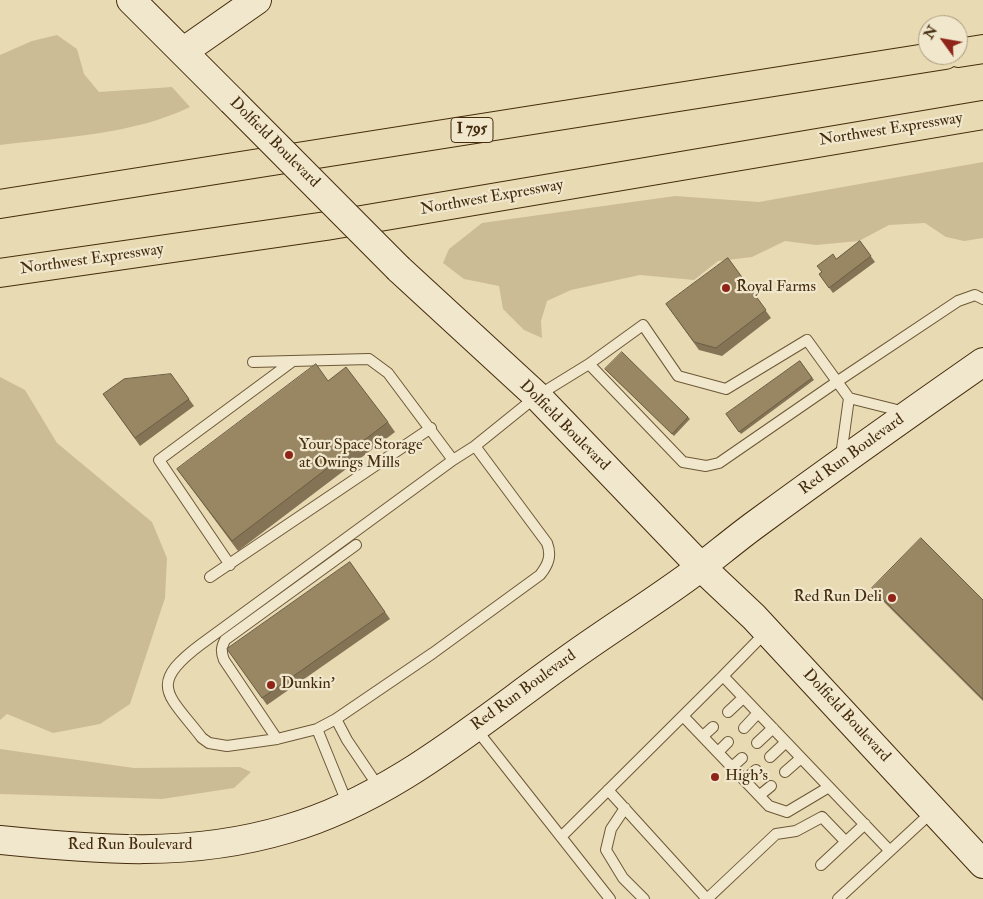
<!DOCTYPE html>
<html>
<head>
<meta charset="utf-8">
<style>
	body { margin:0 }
	#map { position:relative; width:983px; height:899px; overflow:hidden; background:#e8dab2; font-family:"IM FELL Double Pica",serif }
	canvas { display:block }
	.north { position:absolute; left:918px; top:15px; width:50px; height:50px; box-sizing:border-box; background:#f0e7cd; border:1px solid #ab9c80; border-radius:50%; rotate:302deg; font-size:14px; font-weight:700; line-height:20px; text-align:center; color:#442c0d }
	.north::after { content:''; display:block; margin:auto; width:18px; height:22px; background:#8f2418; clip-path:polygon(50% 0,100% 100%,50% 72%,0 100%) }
</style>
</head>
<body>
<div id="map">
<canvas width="983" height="899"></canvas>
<div class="north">N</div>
</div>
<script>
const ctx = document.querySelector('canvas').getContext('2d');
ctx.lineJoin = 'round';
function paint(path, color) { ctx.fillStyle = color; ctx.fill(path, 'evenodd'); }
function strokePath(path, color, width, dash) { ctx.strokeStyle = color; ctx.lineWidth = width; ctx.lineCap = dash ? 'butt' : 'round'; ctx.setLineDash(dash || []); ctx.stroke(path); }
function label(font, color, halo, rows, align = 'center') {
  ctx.font = font + ' "IM FELL Double Pica",serif'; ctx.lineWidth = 4.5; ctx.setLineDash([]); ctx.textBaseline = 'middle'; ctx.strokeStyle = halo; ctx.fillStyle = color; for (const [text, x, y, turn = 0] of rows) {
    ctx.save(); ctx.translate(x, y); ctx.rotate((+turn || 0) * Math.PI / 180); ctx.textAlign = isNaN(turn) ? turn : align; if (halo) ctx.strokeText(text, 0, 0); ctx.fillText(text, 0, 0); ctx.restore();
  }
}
paint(new Path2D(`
	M57 35 77 49 84 74 99 92 172 87 190 107C132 135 63 137 0 145V55L32 41Z
	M983 162V238L964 241 946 237 925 223 889 225 859 241 816 245 785 241 752 257 718 261 694 280 640 275 571 290 547 301 541 321 542 338 524 330 503 309 499 286 464 279 443 263 449 249 482 223 675 196 759 202Z
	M0 377 25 390 57 443 152 522 167 558 165 598 130 704 100 724 53 733 7 714 0 720Z
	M0 749 134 768 240 767 251 772 234 788 162 799 0 794Z`), '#ccbc96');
const lane = new Path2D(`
	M253 362 369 359 388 373 453 460 475 446 537 396 589 364 643 325 678 376 726 389 807 340 849 398 905 412
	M589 364 683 462 706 466 719 463 838 381 958 301 975 295 983 299
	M841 456 849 398
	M453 460 200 645C147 685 168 694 202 738L209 743 227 746 277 739 317 729 336 719 433 653 540 575C548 565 552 556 547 543L475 446
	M230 565 159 460 293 361
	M210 577 431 428
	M766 632 723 676 890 851
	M728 712 743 698
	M683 716 769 806 787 812 829 787
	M336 719 347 740 380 789
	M744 728 758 713
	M317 729 348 805
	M476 729 610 899
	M703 736 713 727
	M277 739 224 660C221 652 221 648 225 640L356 545
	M757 743 773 728
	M718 752 728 742
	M770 757 786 742
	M732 767 742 758
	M785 772 801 758
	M745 780 756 770
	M608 790 707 899 776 834 796 831 822 817 846 842
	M760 795 771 786
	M625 808 611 829 606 850 623 878 644 899
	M561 837 723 676
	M821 865 865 824
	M838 899 933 811`);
const secondary = new Path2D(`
	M131 0 232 101
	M184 51 257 0
	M399 269 537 396 701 567 754 617 983 864
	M0 840C98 850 190 858 287 829 391 799 476 725 563 663 604 633 648 606 689 576 712 559 734 540 756 524 831 469 907 415 983 362`);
const highway = new Path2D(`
	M958 53 983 49
	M0 204 945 55
	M0 273 326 226 983 115`);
strokePath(lane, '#6d5836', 12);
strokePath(secondary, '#442c0d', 30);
strokePath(highway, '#442c0d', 30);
strokePath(lane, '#f0e7cd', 10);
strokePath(secondary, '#f0e7cd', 28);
strokePath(highway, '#e8dab2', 28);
const secondaryBridge = new Path2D(`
	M232 101 399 269`);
strokePath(secondaryBridge, '#442c0d', 30, []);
strokePath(secondaryBridge, '#f0e7cd', 28);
paint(new Path2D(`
	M860 241 875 262 833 293 819 274 836 259Z
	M728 258 771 318 722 356 699 350 666 304Z
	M800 361 814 380 741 434 726 414Z
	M605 369 688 417 690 419 674 436Z
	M171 374 194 406 140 446 103 394Z
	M328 381 388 422 395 432 238 551 177 469Z
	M350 562 390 619 267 705 227 649Z
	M872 588 983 600V701L877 595Z`), '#847355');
const building = new Path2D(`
	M860 241 871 256 829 288 819 274 822 272 817 266 833 254 836 259Z
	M728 258 766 310 716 348 694 342 666 304Z
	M622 352 688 417 672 434 605 369Z
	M800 361 812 378 739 432 726 414Z
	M316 364 328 381 346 367 388 422 232 541 177 469Z
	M171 374 189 399 135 438 103 394 124 379Z
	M921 538 983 600V699L872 588Z
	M350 562 385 612 262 698 227 649Z`);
paint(building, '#998663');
strokePath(building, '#6b5e45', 1);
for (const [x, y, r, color] of [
	[726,288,5,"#8f2418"],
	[289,455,5,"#8f2418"],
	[892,598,5,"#8f2418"],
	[271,685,5,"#8f2418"],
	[715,777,5,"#8f2418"]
]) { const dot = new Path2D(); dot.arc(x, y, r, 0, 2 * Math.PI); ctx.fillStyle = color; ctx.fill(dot); strokePath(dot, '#f0e7cd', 2); }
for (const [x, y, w] of [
	[472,130,42]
]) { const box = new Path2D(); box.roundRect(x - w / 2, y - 12.5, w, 25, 4); ctx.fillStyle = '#f0e7cd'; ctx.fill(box); strokePath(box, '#442c0d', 1); }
label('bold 15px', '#442c0d', null, [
	["I 795",472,130]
]);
label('16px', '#442c0d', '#f0e7cd', [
	["Northwest Expressway",891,130,-9],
	["Dolfield Boulevard",274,143,45],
	["Northwest Expressway",492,198,-10],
	["Northwest Expressway",92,260,-8],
	["Dolfield Boulevard",564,426,45],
	["Red Run Boulevard",852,455,-36],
	["Red Run Boulevard",524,691,-36],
	["Dolfield Boulevard",846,716,47],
	["Red Run Boulevard",130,846]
]);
label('16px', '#442c0d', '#f0e7cd', [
	["Royal Farms",736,288],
	["Your Space Storage",299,446],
	["at Owings Mills",299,464],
	["Red Run Deli",882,598,"right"],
	["Dunkin'",281,685],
	["High's",725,777]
], 'left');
</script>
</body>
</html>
